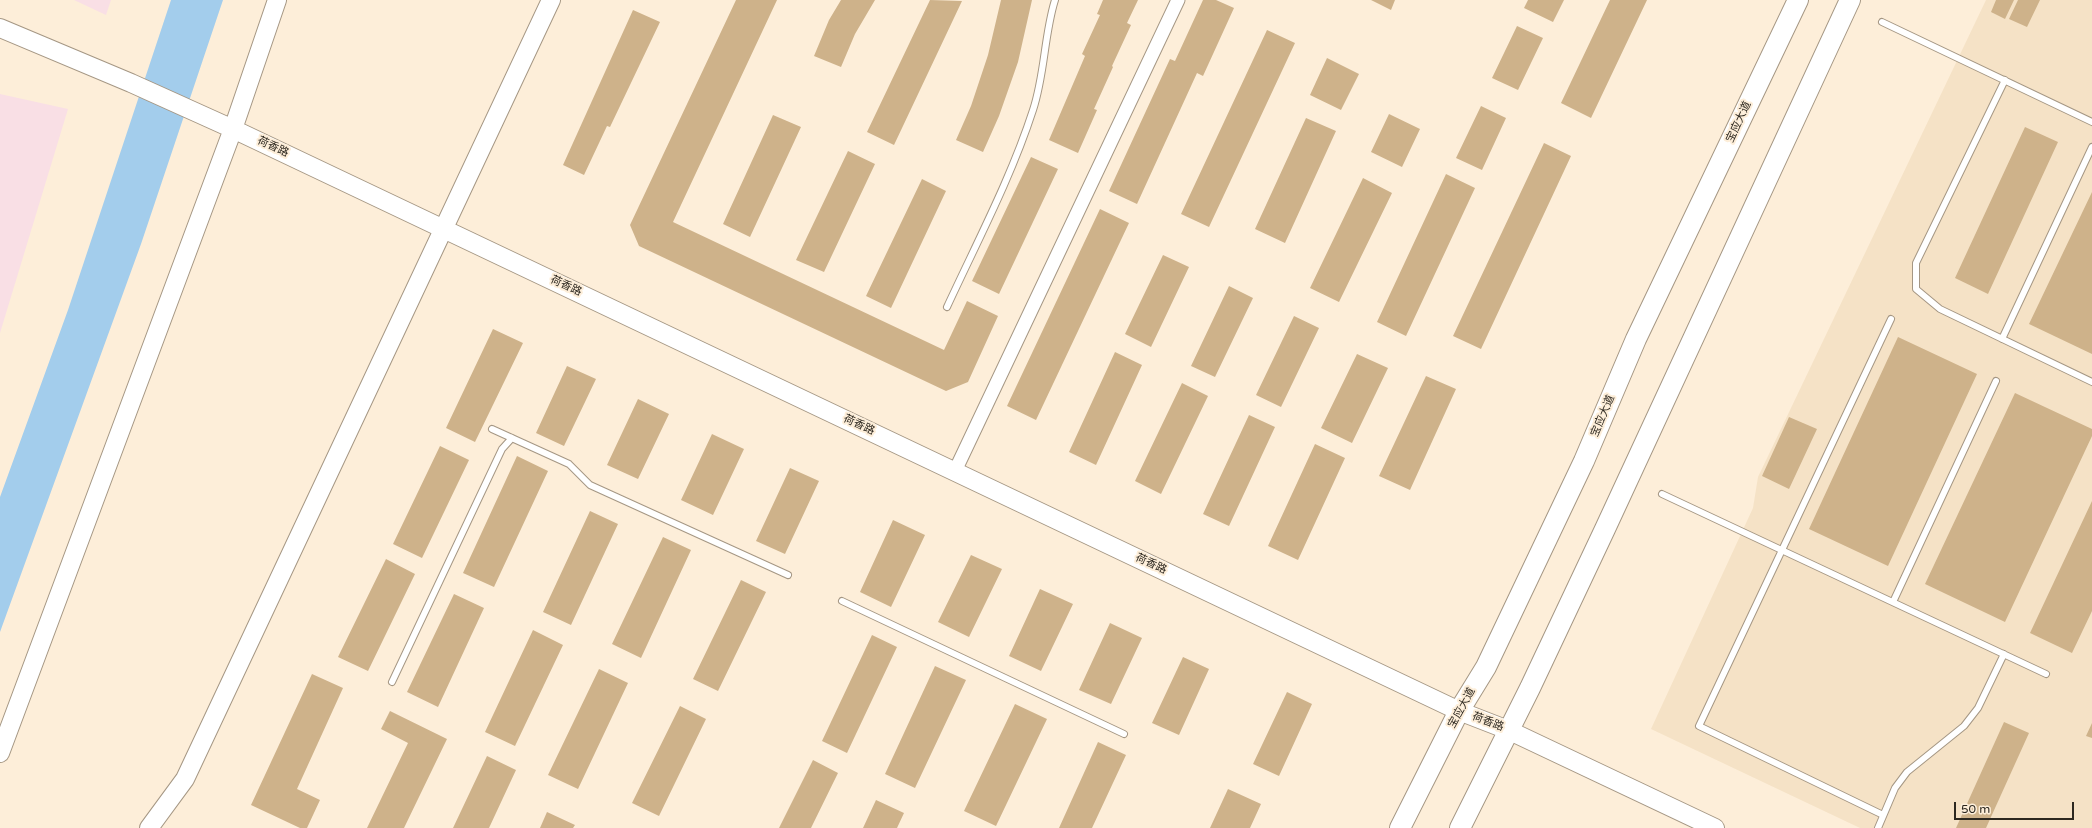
<!DOCTYPE html>
<html>
<head>
<meta charset="utf-8">
<style>
	body { margin:0 }
	#map { position:relative; width:2092px; height:828px; overflow:hidden; background:#fdeed9; font-family:"Varela Round",sans-serif }
	canvas { display:block }
	.scale { position:absolute; left:1954px; top:802px; width:120px; height:18px; box-sizing:border-box; border:2px solid #2d2820; border-top:0; padding-left:5px; font-size:12px; line-height:14px; white-space:nowrap; color:#2d2820; -webkit-text-stroke:3px #fdeed9; paint-order:stroke }
</style>
</head>
<body>
<div id="map">
<canvas width="2092" height="828"></canvas>
<div class="scale">50 m</div>
</div>
<script>
const ctx = document.querySelector('canvas').getContext('2d');
ctx.lineJoin = 'round';
function paint(path, color) { ctx.fillStyle = color; ctx.fill(path, 'evenodd'); }
function strokePath(path, color, width, dash) { ctx.strokeStyle = color; ctx.lineWidth = width; ctx.lineCap = dash ? 'butt' : 'round'; ctx.setLineDash(dash || []); ctx.stroke(path); }
function label(font, color, halo, rows, align = 'center') {
  ctx.font = font + ' "Varela Round","Noto Sans SC",sans-serif'; ctx.lineWidth = 4; ctx.setLineDash([]); ctx.textBaseline = 'middle'; ctx.strokeStyle = halo; ctx.fillStyle = color; for (const [text, x, y, turn = 0] of rows) {
    ctx.save(); ctx.translate(x, y); ctx.rotate((+turn || 0) * Math.PI / 180); ctx.textAlign = isNaN(turn) ? turn : align; if (halo) ctx.strokeText(text, 0, 0); ctx.fillText(text, 0, 0); ctx.restore();
  }
}
paint(new Path2D(`
	M1986 0H2092V828H1860L1651 729 1753 508 1758 477Z`), '#f5e2c6');
paint(new Path2D(`
	M74 0H111L106 15Z
	M0 94 68 109 0 333Z`), '#f9dfe5');
paint(new Path2D(`
	M171 0H223L141 244 0 632V497L68 310Z`), '#a3cdec');
paint(new Path2D(`
	M736 0H777L673 222 944 350 967 301 998 316 968 382 946 391 639 246 630 225Z
	M841 0H875L855 34 841 67 814 56 829 20Z
	M930 0 962 1 894 145 867 132Z
	M1001 0H1032L1018 62 999 116 983 152 956 140 971 106 988 55Z
	M1103 0H1138L1127 23 1131 25 1112 66 1113 67 1094 109 1097 110 1078 153 1049 140 1085 56 1082 54 1100 15 1097 14Z
	M1203 0H1216L1234 8 1203 76 1197 73 1137 204 1109 191 1170 59 1175 61Z
	M1371 0H1395L1391 10Z
	M1528 0H1564L1553 22 1524 8Z
	M1610 0H1647L1591 118 1561 103Z
	M1996 0H2014L2005 19 1991 12Z
	M2018 0H2040L2027 27 2009 19Z
	M633 10 660 22 610 127 607 126 584 175 563 165Z
	M1517 26 1543 38 1518 90 1492 78Z
	M1267 30 1295 43 1209 227 1181 214Z
	M1327 58 1359 74 1341 110 1310 95Z
	M1481 106 1506 118 1482 170 1456 158Z
	M1389 114 1420 129 1402 167 1371 152Z
	M773 115 801 127 750 237 723 224Z
	M1306 118 1336 131 1285 243 1255 229Z
	M2025 127 2058 142 1988 294 1955 278Z
	M1544 143 1571 156 1481 349 1453 336Z
	M848 151 875 164 824 272 796 260Z
	M1031 157 1058 169 999 294 972 281Z
	M1446 174 1475 188 1406 336 1377 322Z
	M1363 178 1392 193 1339 302 1310 288Z
	M922 179 946 191 891 308 866 296Z
	M2092 192V354L2029 324Z
	M1100 209 1129 223 1036 420 1007 406Z
	M1163 255 1189 267 1151 347 1125 334Z
	M1229 286 1253 298 1215 377 1191 366Z
	M1294 316 1319 328 1281 407 1256 395Z
	M493 329 523 343 475 442 446 428Z
	M1898 337 1977 374 1888 566 1809 529Z
	M1115 352 1142 365 1096 465 1069 452Z
	M1357 354 1388 368 1352 443 1321 428Z
	M567 366 596 379 564 446 536 433Z
	M1426 376 1456 389 1410 490 1379 476Z
	M1182 383 1208 396 1161 494 1135 481Z
	M2015 393 2092 429V436L2005 622 1925 584Z
	M638 399 669 414 638 479 607 465Z
	M1249 415 1275 427 1229 526 1203 514Z
	M1789 417 1817 429 1789 489 1762 476Z
	M712 434 744 449 713 515 681 500Z
	M1315 444 1345 458 1298 560 1268 546Z
	M440 446 469 460 422 558 393 544Z
	M517 456 548 471 494 587 463 573Z
	M790 468 819 481 785 554 756 541Z
	M2092 501V611L2072 653 2030 633Z
	M590 511 618 524 571 625 543 612Z
	M893 520 925 535 891 607 860 592Z
	M663 537 691 550 641 658 612 644Z
	M971 555 1002 569 969 637 938 622Z
	M386 559 415 574 368 671 338 657Z
	M741 580 766 592 718 691 693 679Z
	M1040 589 1073 604 1041 671 1009 656Z
	M454 594 484 608 438 707 407 692Z
	M1110 623 1142 638 1111 704 1079 690Z
	M533 630 563 645 515 746 485 732Z
	M872 635 897 647 847 753 822 741Z
	M1183 657 1209 669 1179 735 1152 723Z
	M935 666 966 680 915 788 885 774Z
	M599 669 628 683 578 789 548 775Z
	M312 674 343 688 297 789 320 800 307 828H300L251 805Z
	M1287 692 1312 704 1279 776 1253 764Z
	M1015 704 1047 719 996 826 964 811Z
	M680 706 706 719 659 816 632 803Z
	M390 711 447 739 404 828H367L408 743 381 729Z
	M2004 722 2029 733 1986 828H1956Z
	M2092 723V738L2086 736Z
	M1098 742 1126 755 1092 828H1059Z
	M487 756 516 770 489 828H453Z
	M813 760 838 773 811 828H779Z
	M1228 789 1261 804 1250 828H1210Z
	M876 800 904 813 897 828H863Z
	M547 812 575 825 573 828H540Z`), '#ceb28a');
const lane = new Path2D(`
	M1882 22 2092 122
	M2005 80 1916 263V289L1940 309 2092 382
	M947 307C977 242 1011 178 1033 110 1045 74 1044 35 1055 0
	M2002 339 2092 147
	M492 429 569 464 590 485 788 575
	M1662 494 2046 674
	M842 601 1124 734
	M1893 602 1996 381
	M392 682 502 449 512 438
	M1883 815 1699 726 1891 319
	M1878 828 1895 788 1907 772 1964 726 1978 708 2004 654`);
const street = new Path2D(`
	M955 471 1178 0`);
const secondary = new Path2D(`
	M0 28 131 83 233 129 1459 711 1508 730 1715 828
	M0 753 233 129 277 0
	M149 828 185 779 551 0`);
const primary = new Path2D(`
	M1400 828 1459 711 1486 667 1584 461 1636 339 1798 0
	M1460 828 1530 688 1605 529 1850 0`);
strokePath(lane, '#a59784', 8);
strokePath(street, '#a59784', 15);
strokePath(secondary, '#a59784', 20);
strokePath(primary, '#a59784', 22);
strokePath(lane, '#fff', 6);
strokePath(street, '#fff', 13);
strokePath(secondary, '#fff', 18);
strokePath(primary, '#fff', 20);
label('11px', '#2d2820', '#fdeed9', [
	["宝应大道",1739,122,-65],
	["荷香路",273,147,25],
	["荷香路",566,286,25],
	["宝应大道",1603,416,-67],
	["荷香路",859,425,25],
	["荷香路",1151,564,25],
	["宝应大道",1462,708,-61],
	["荷香路",1488,722,21]
]);
</script>
</body>
</html>
